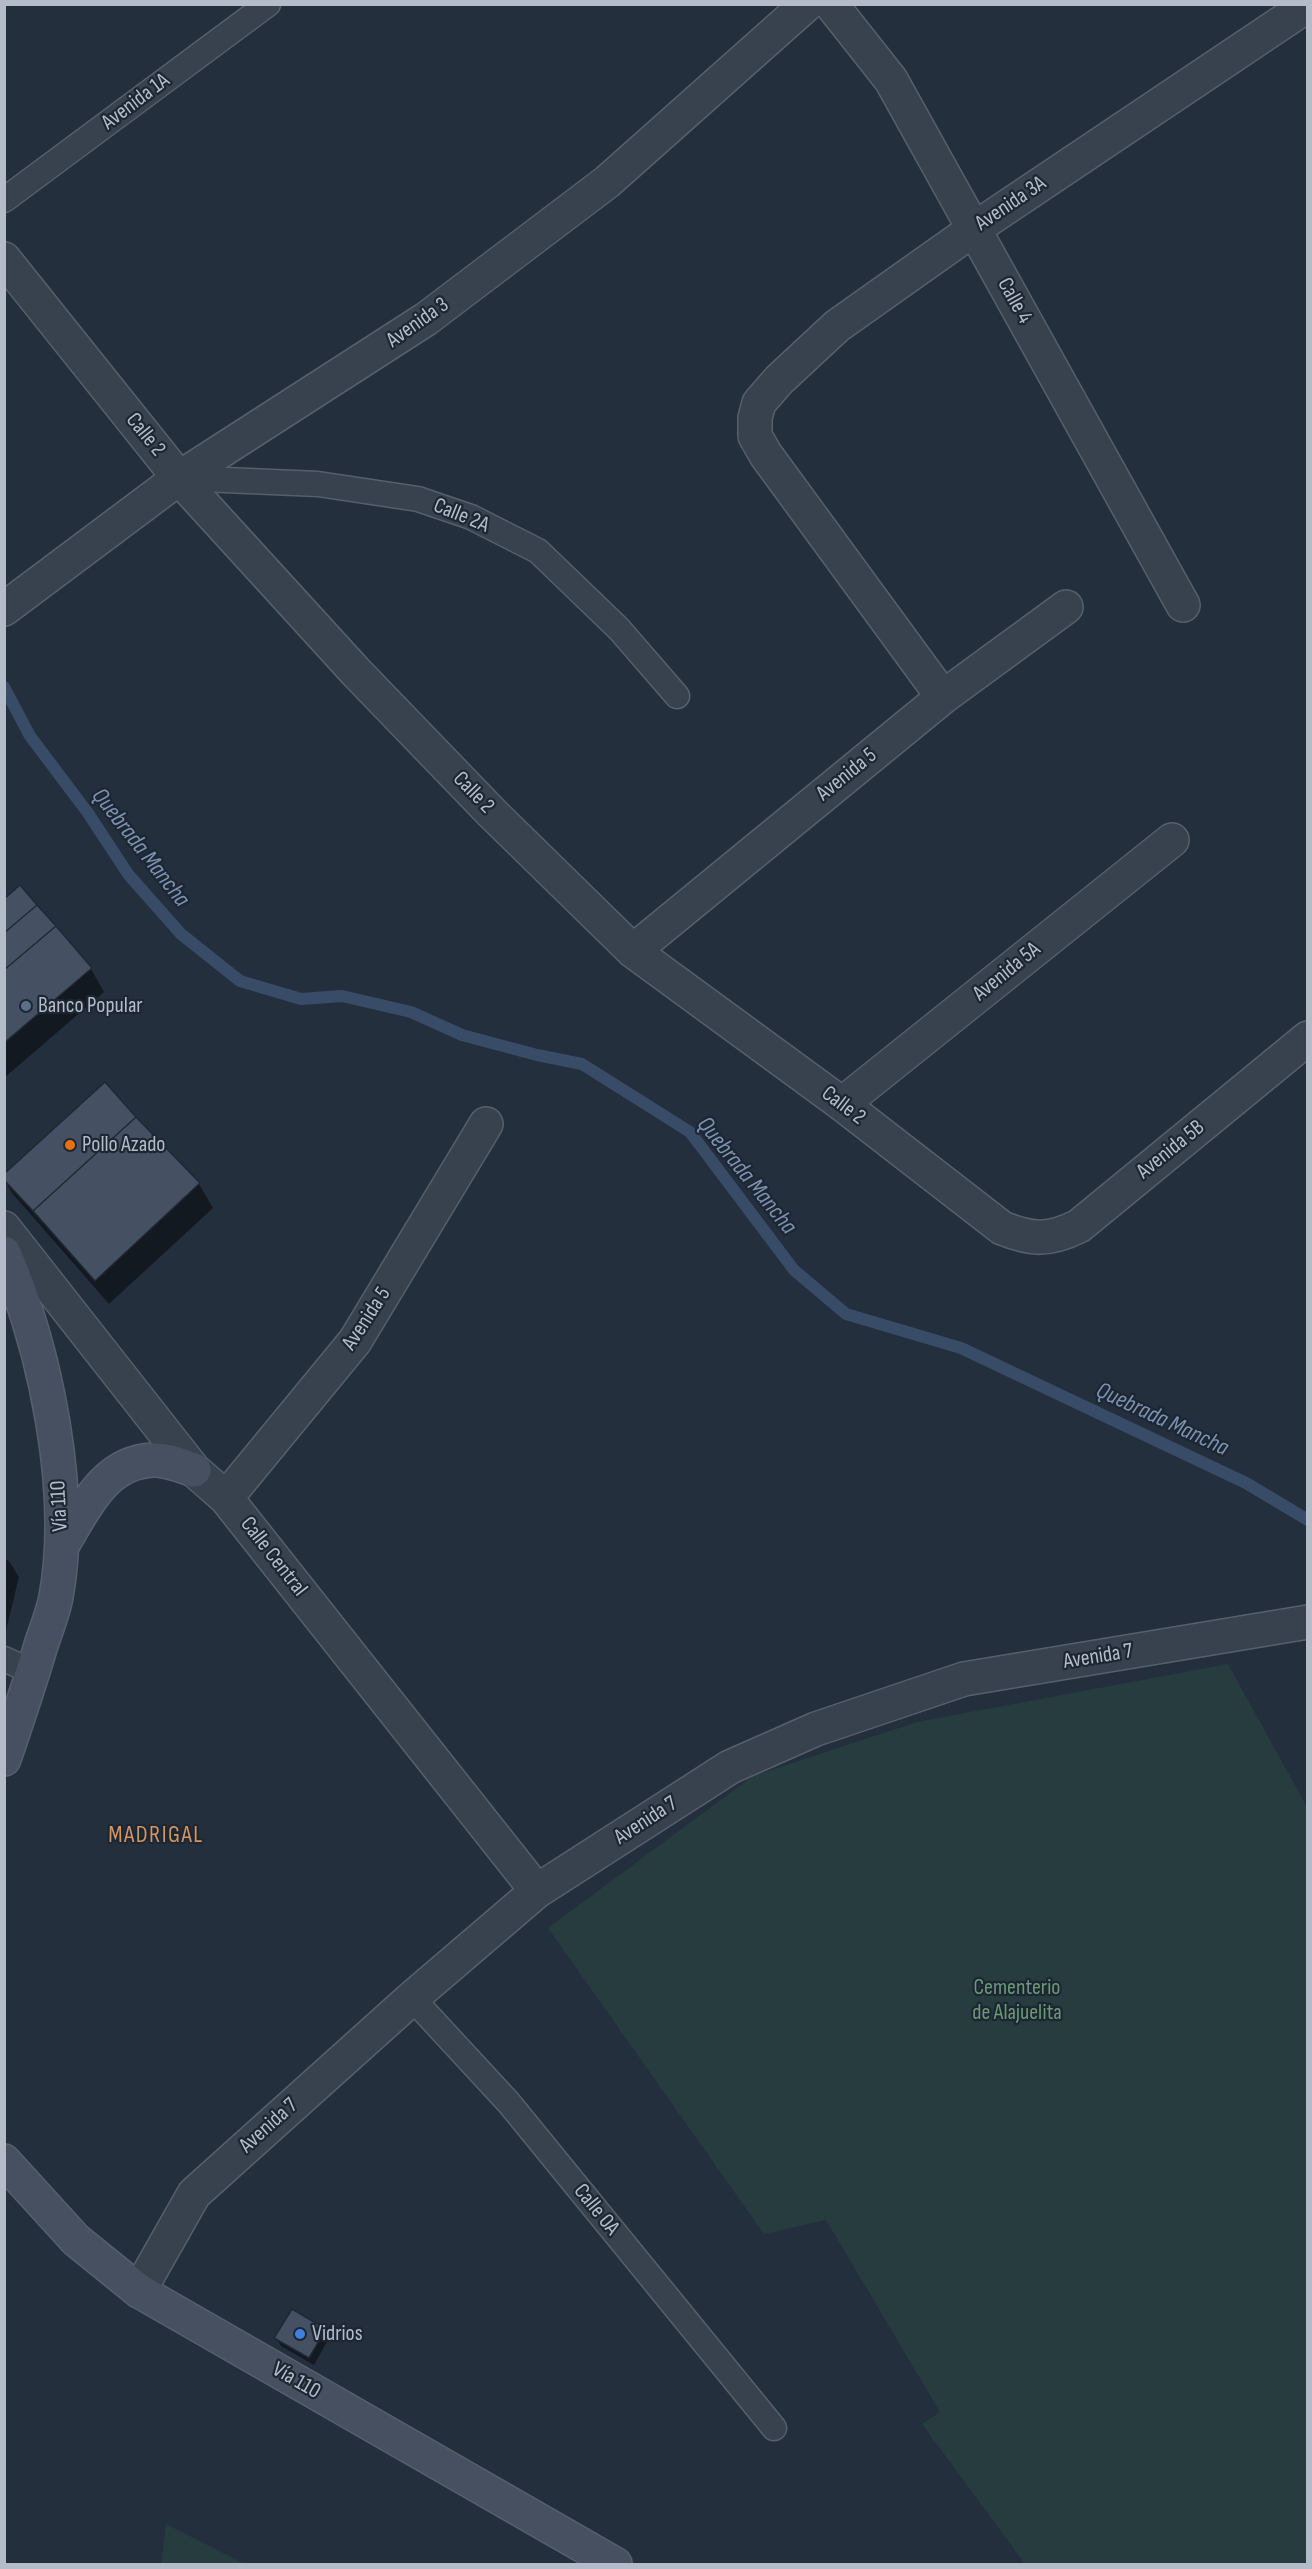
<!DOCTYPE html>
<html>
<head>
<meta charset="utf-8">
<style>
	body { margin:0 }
	#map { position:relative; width:1312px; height:2569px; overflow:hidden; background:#242f3e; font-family:"Sofia Sans Condensed",sans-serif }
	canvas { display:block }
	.frame { position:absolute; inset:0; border:6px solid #b4bcc9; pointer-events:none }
</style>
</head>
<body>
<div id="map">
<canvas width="1312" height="2569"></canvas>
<div class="frame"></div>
</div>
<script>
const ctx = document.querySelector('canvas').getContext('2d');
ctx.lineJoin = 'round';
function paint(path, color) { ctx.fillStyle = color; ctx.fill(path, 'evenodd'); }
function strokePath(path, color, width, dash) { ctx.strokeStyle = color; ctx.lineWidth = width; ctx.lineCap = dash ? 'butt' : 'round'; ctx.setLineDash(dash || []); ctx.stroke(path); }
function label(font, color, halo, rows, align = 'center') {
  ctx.font = font + ' "Sofia Sans Condensed",sans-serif'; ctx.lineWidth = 4.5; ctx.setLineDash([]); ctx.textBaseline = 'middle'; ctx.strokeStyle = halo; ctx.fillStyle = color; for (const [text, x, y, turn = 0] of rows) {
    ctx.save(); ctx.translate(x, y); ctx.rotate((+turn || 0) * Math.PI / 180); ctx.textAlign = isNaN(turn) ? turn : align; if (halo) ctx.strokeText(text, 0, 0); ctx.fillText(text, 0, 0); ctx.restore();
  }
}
paint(new Path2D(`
	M1228 1664 1307 1807V2564H1025L922 2424 940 2412 826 2220 764 2234 548 1928 753 1776 917 1722Z
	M166 2524 245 2564H161Z`), '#263c3f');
paint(new Path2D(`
	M4 901 91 969 104 992 4 1078Z
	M4 1179 199 1184 213 1208 109 1304 12 1193Z
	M4 1559 9 1561 19 1577 4 1639Z
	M325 2330 329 2338 314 2365 281 2346 276 2338Z`), '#0007');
strokePath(new Path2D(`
	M4 687 30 736 88 813 128 874 181 934 240 981 301 999 342 996 411 1012 462 1035 537 1055 582 1064 690 1132 794 1270 846 1314 961 1348 1246 1483 1308 1520`), '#394c67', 12);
const building = new Path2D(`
	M20 885 37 905 4 933V899Z
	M37 905 56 926 4 970V933Z
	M56 926 92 968 4 1043V970Z
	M105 1082 136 1117 33 1211 4 1180V1174Z
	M136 1117 200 1183 95 1281 33 1211Z
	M292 2309 326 2329 309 2358 274 2338Z`);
paint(building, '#455162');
strokePath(building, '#1f2835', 1.5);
const lane = new Path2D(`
	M4 200 268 4
	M179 478 318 484 418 499 471 517 538 551 619 629 677 696
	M4 1659 33 1672
	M412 1998 509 2103 774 2428`);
const street = new Path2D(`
	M831 4 891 80 1183 605
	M4 259 179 478 356 672 492 813 633 951 842 1104 1002 1228C1032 1240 1049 1241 1079 1226L1308 1038
	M4 609 179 478 426 319 607 182 807 4
	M943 697 766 455 755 436V418L759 403 779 380 837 326 974 229 1308 5
	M633 951 943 697 1066 607
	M842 1104 1172 840
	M4 1228 194 1470 226 1498 537 1891
	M226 1498 355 1341 486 1124
	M139 2291 194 2194 412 1998 537 1891 730 1767 816 1729 964 1679 1308 1622`);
const secondary = new Path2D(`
	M4 1253C46 1351 75 1492 56 1597 53 1613 46 1630 41 1645 30 1683 17 1721 4 1759
	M63 1544C85 1508 104 1462 153 1460 166 1459 182 1466 194 1470
	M4 2161 76 2240 139 2291 615 2564`);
strokePath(lane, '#565f6c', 27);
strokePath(street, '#565f6c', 36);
strokePath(secondary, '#565f6c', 36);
strokePath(lane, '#38414e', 24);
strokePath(street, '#38414e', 33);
strokePath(secondary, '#465061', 33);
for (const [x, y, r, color] of [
	[26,1006,6,"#5c6f8a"],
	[70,1145,6,"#e8710a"],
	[300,2334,6,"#3f7fe0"]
]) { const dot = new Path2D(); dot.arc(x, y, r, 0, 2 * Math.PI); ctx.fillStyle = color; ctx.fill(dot); strokePath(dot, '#1d2633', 2); }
label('22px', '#b4bcc9', '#1d2633', [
	["Avenida 1A",136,102,-37],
	["Avenida 3A",1011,204,-34],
	["Calle 4",1014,301,61],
	["Avenida 3",418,323,-35],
	["Calle 2",145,435,51],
	["Calle 2A",461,516,22],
	["Avenida 5",847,775,-39],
	["Calle 2",473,793,46],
	["Avenida 5A",1007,972,-39],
	["Calle 2",843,1106,37],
	["Avenida 5B",1171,1150,-39],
	["Avenida 5",367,1319,-57],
	["Vía 110",60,1506,-93],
	["Calle Central",273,1557,52],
	["Avenida 7",1098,1657,-9],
	["Avenida 7",646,1821,-33],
	["Avenida 7",269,2126,-42],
	["Calle 0A",596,2210,51],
	["Vía 110",296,2381,30]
]);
label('22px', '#b4bcc9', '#1d2633', [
	["Banco Popular",38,1006],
	["Pollo Azado",82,1145],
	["Vidrios",312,2334]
], 'left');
label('22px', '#6b9a76', '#1d2633', [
	["Cementerio",1017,1988],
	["de Alajuelita",1017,2013]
]);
label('italic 24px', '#7c92b1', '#1d2633', [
	["Quebrada Mancha",140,848,52],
	["Quebrada Mancha",746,1176,51],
	["Quebrada Mancha",1162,1420,25]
]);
ctx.letterSpacing = '1.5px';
label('24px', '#d59563', '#1d2633', [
	["MADRIGAL",156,1836]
]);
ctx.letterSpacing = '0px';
</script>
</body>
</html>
